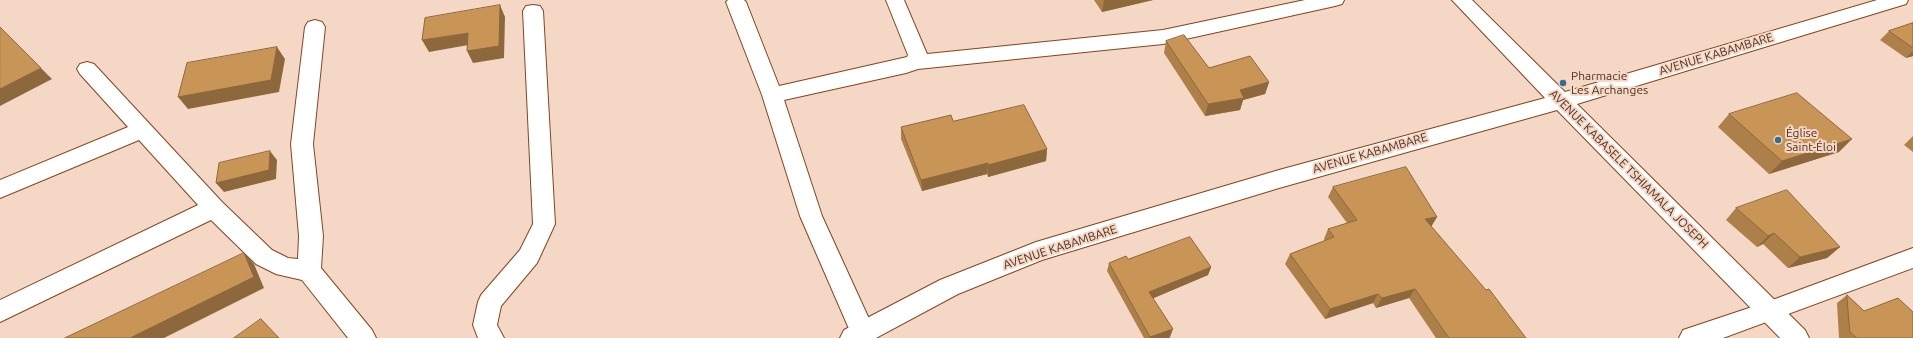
<!DOCTYPE html>
<html>
<head>
<meta charset="utf-8">
<style>
	body { margin:0 }
	canvas { display:block; background:#f5d7c6 }
</style>
</head>
<body>
<canvas width="1913" height="338"></canvas>
<script>
const ctx = document.querySelector('canvas').getContext('2d');
ctx.lineJoin = 'round';
function strokePath(path, color, width, dash) { ctx.strokeStyle = color; ctx.lineWidth = width; ctx.lineCap = dash ? 'butt' : 'round'; ctx.setLineDash(dash || []); ctx.stroke(path); }
function paint(path, color) { ctx.fillStyle = color; ctx.fill(path, 'evenodd'); }
function label(font, color, halo, rows, align = 'center') {
  ctx.font = font + ' Ubuntu,sans-serif'; ctx.lineWidth = 4; ctx.setLineDash([]); ctx.textBaseline = 'middle'; ctx.strokeStyle = halo; ctx.fillStyle = color; for (const [text, x, y, turn = 0] of rows) {
    ctx.save(); ctx.translate(x, y); ctx.rotate((+turn || 0) * Math.PI / 180); ctx.textAlign = isNaN(turn) ? turn : align; if (halo) ctx.strokeText(text, 0, 0); ctx.fillText(text, 0, 0); ctx.restore();
  }
}
const street = new Path2D(`
	M728 0H744L746 2 779 86 907 57 908 55 886 0H904L927 54 1163 30 1305 0H1344L1342 4 1335 6 1163 44 918 69 906 73 784 100 822 216 875 332 873 338H853L800 216 762 95 726 2Z
	M533 5 540 6 543 11 555 224 537 263 501 306 497 325 504 338H478L473 325 478 302 481 295 520 250 533 224 523 11 526 6Z
	M315 20 322 22 325 27 313 144 323 236 321 268 372 330 376 338H348L302 280 276 274 256 264 211 220 0 322V300L198 205 139 140 0 198V180L128 127 80 74 77 69 80 64 87 62 94 64 222 202 272 250 288 258 298 259 299 236 291 144 305 27 308 22Z
	M1913 248V268L1723 338H1679L1683 330 1767 302Z`);
const secondary = new Path2D(`
	M1452 0H1472L1565 92 1877 0H1908L1906 4 1577 104 1805 330 1809 338H1780L1557 110 1279 188 1042 260 958 294 876 338H840L844 330 940 280 1036 242 1279 170 1545 98Z`);
strokePath(street, '#84451c', 2);
strokePath(secondary, '#84451c', 2);
paint(street, '#fff');
paint(secondary, '#fff');
paint(new Path2D(`
	M1094 0H1153L1102 12Z
	M1913 23V56L1906 58 1880 40 1889 31Z
	M1166 41 1209 68 1269 82 1265 94 1243 100 1240 110 1205 116 1164 53Z
	M1729 114 1839 152 1769 174 1718 127Z
	M953 121 1047 149 1046 161 988 177 987 174 922 191 901 139V127Z
	M1913 136V152L1904 145Z
	M1333 187 1437 217 1431 226 1526 338H1436L1409 298 1376 308 1373 303 1325 319 1285 264 1290 254 1325 241 1324 239 1328 229 1347 223 1328 197Z
	M1736 208 1840 247 1827 258 1788 268 1763 244 1757 247 1726 220Z
	M1109 263 1211 267 1208 275 1153 298 1170 337 1169 338H1144L1107 271Z
	M1847 295 1864 311 1913 338H1839L1837 303Z`), '#ad804a');
paint(new Path2D(`
	M1104 0H1153L1102 12Z
	M500 5 505 17 504 58 473 63 467 51Z
	M468 33 474 44 429 52 422 40Z
	M277 47 285 59 279 92 188 109 178 97Z
	M1913 51V56L1906 58Z
	M41 68 52 79 0 106V89Z
	M1269 82 1265 94 1243 100 1240 110 1205 116 1208 104 1240 90Z
	M1852 139 1839 152 1769 174 1782 161Z
	M1047 149 1046 161 988 177V165Z
	M270 151 277 160 276 179 224 192 216 183Z
	M988 163 987 174 922 191 921 180Z
	M1437 217 1431 227 1425 219Z
	M1774 233 1763 244 1757 247 1768 236Z
	M1840 247 1827 258 1788 268 1800 257Z
	M244 253 254 264 264 288 164 338H130Z
	M1211 267 1208 275 1147 301 1149 292Z
	M1415 289 1409 298 1376 308 1382 298Z
	M1378 294 1373 303 1325 319 1330 309Z
	M1173 329 1170 337 1169 338H1150V337Z`), '#8d683c');
const building = new Path2D(`
	M500 5 499 46 467 51 468 33 422 40 425 18Z
	M1913 23V48L1889 31Z
	M0 27 41 68 0 89Z
	M1184 35 1209 68 1250 56 1269 82 1240 90 1244 98 1208 104 1166 41Z
	M277 47 271 80 178 97 187 63Z
	M1797 93 1852 139 1782 161 1729 114Z
	M1024 105 1047 149 988 165V163L921 180 901 127 951 115 953 121Z
	M270 151 269 170 216 183 219 163Z
	M1406 167 1437 217 1425 219 1486 290 1489 289 1526 338H1449L1415 289 1382 298 1378 294 1330 309 1290 254 1334 237 1328 229 1357 220 1333 187Z
	M1787 190 1840 247 1800 257 1774 233 1768 236 1736 208Z
	M1190 237 1211 267 1149 292 1173 329 1150 337 1109 263 1126 256 1128 259Z
	M244 253 254 277 130 338H65Z
	M1847 295 1864 311 1898 298 1913 312V338H1857L1850 332Z
	M261 319 279 338H234Z`);
paint(building, '#c99556');
strokePath(building, '#8d683c', 1);
for (const [x, y, r, color] of [
	[1563,83,4,"#366f89"],
	[1778,140,4,"#366f89"]
]) { const dot = new Path2D(); dot.arc(x, y, r, 0, 2 * Math.PI); ctx.fillStyle = color; ctx.fill(dot); strokePath(dot, '#f5d7c6', 1.5); }
label('12px', '#4f3120', '#f5d7c6', [
	["AVENUE KABAMBARE",1716,54,-17],
	["AVENUE KABAMBARE",1370,153,-16],
	["AVENUE KABASELE TSHIAMALA JOSEPH",1629,169,45],
	["AVENUE KABAMBARE",1060,247,-18]
]);
label('12px', '#4f3120', '#f5d7c6', [
	["Pharmacie",1571,76],
	["Les Archanges",1571,90],
	["Église",1786,133],
	["Saint-Éloi",1786,147]
], 'left');
</script>
</body>
</html>
